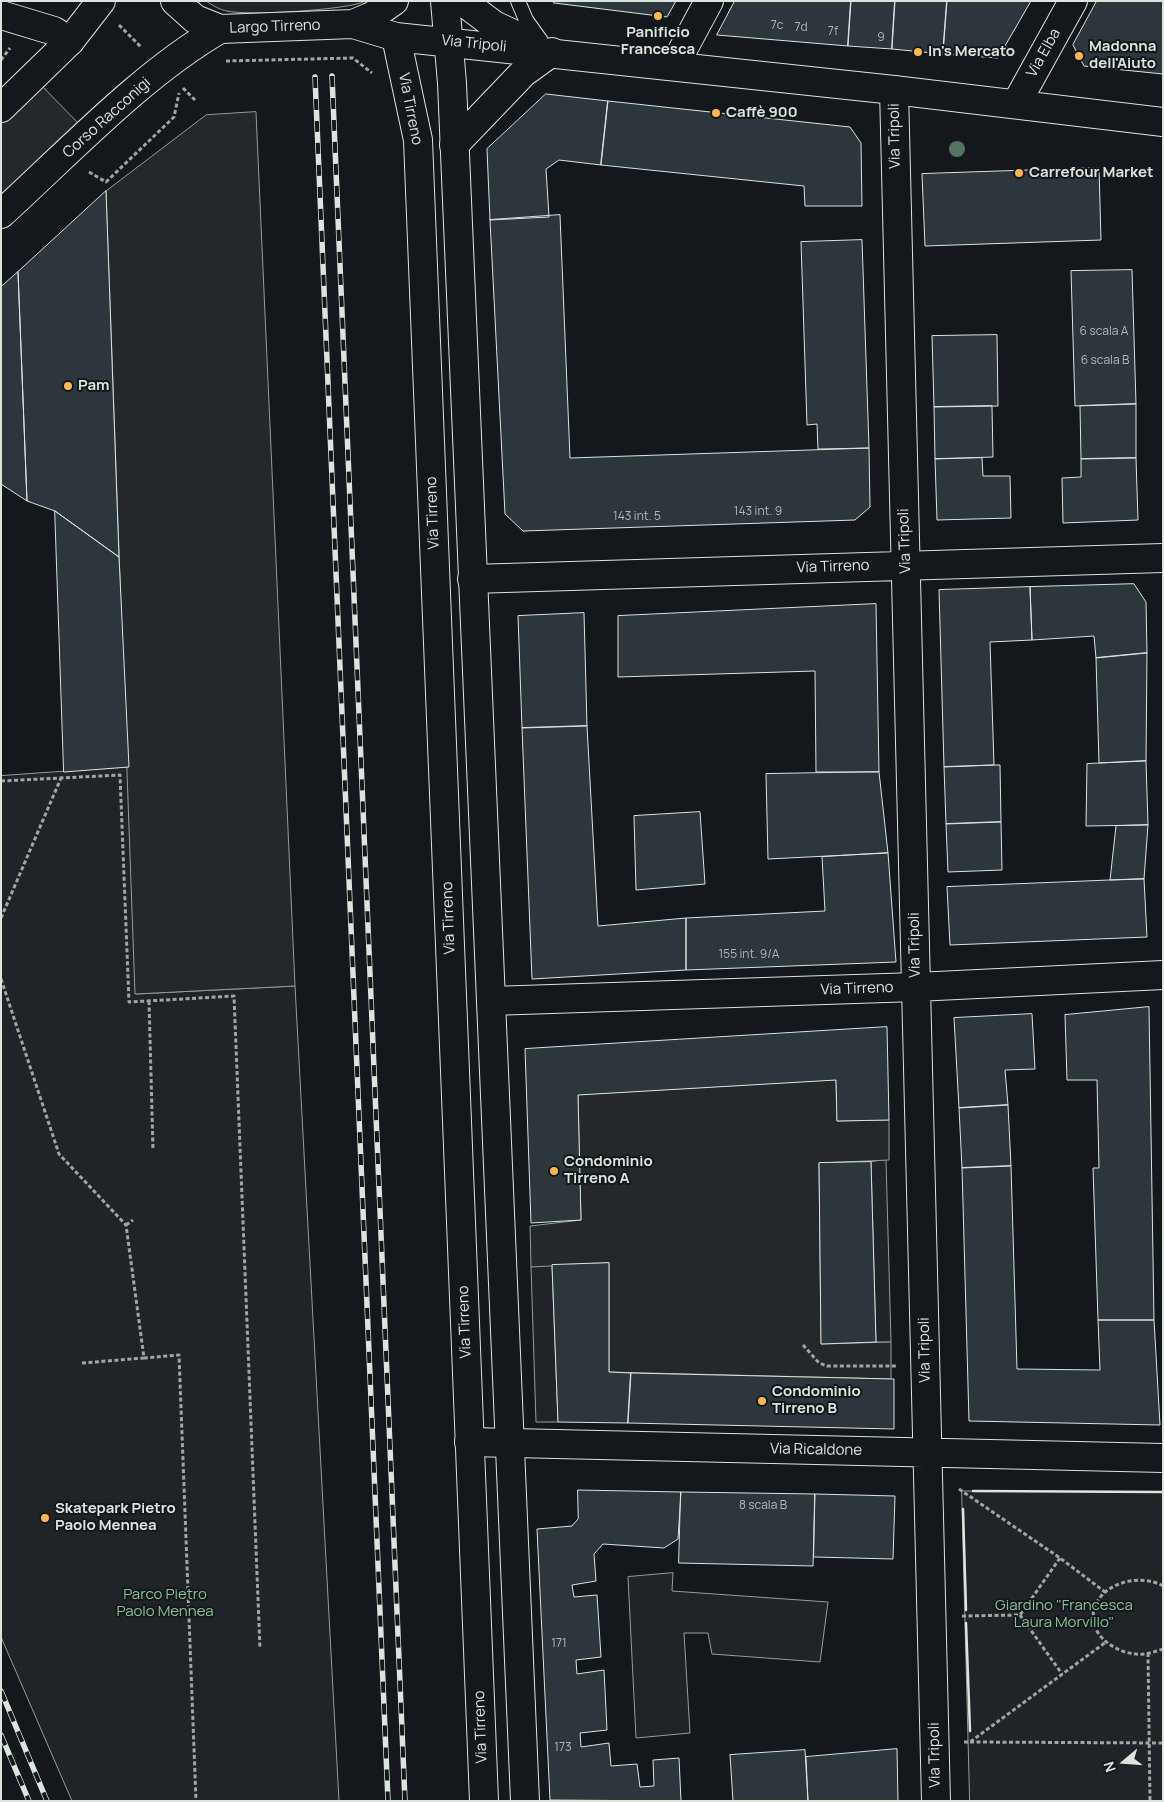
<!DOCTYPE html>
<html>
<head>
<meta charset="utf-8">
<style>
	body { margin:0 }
	#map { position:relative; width:1164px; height:1802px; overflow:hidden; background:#14181c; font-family:Manrope,sans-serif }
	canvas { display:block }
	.frame { position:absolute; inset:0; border:2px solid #d8e6dc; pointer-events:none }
	.north { position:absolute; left:1099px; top:1737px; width:50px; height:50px; -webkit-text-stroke:4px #14181c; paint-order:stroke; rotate:252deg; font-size:14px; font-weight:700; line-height:20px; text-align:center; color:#d8e6dc }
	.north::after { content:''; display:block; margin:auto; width:18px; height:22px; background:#d8e6dc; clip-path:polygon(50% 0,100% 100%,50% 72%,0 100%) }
</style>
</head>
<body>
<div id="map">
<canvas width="1164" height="1802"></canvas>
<div class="frame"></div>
<div class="north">N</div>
</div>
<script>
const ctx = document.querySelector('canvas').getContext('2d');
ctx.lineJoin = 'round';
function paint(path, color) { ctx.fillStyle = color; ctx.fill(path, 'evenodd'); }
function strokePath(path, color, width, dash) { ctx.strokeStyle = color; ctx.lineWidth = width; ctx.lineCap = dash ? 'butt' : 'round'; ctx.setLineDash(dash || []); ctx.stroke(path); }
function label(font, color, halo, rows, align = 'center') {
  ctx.font = font + ' Manrope,sans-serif'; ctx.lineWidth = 4; ctx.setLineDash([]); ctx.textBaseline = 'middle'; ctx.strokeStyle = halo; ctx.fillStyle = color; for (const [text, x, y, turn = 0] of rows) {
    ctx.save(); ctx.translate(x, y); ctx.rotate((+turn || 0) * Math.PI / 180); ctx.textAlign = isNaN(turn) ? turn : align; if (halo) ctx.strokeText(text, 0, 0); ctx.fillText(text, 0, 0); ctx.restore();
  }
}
const green = new Path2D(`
	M206 1H366C349 10 247 16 227 11 220 10 212 5 206 1Z
	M129 767 136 994 295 986 339 1801H72L1 1637V776Z
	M886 1160 891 1342H876L871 1162Z
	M552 1265 558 1422H536L531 1267Z
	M962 1491 1163 1492V1801H970Z
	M673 1573 672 1591 828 1602 820 1662 712 1654 708 1633H684L690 1733 636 1738 628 1577Z`);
paint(green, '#202428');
strokePath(green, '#939e99', 1);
const parking = new Path2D(`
	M34 78 89 134 1 214V108Z
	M256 112 295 986 135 994 106 191 206 115Z
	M836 1080 837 1121 889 1120V1160L819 1163 821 1344 891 1342V1379L609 1372V1263L531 1267 530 1226 581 1220 578 1095Z`);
paint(parking, '#24282b');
strokePath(parking, '#939e99', 1);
const building = new Path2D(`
	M554 1H676L667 17 554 3Z
	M735 1H851L848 46 717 35Z
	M851 1H895L892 49 848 46Z
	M895 1H947L943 54 892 49Z
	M947 1H1031L998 58 943 54Z
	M1097 1H1163V74L1084 66 1073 45Z
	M546 94 608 101 601 165 559 160 546 169 549 217 490 220 487 149Z
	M608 101 850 127 861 143 862 206H805L804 186 601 165Z
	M1099 168 1101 240 925 246 922 174Z
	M106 191 119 557 55 511 27 501 18 272Z
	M560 215 570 458 869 448 870 507 855 520 523 531 505 514 490 220Z
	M862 240 869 448 818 449 817 424 807 425 801 242Z
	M1132 270 1136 404 1075 406 1071 271Z
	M18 272 27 501 1 484V287Z
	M997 335 998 406 934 407 932 336Z
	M1136 404V458L1081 459 1080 406Z
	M992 406 993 457 935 459 934 407Z
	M982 458 983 476H1010L1011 518 937 520 935 459Z
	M1136 458 1138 520 1063 523 1062 478 1081 477V459Z
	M55 511 119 557 129 767 64 772Z
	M1134 584 1146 602 1147 653 1096 658 1094 636 1032 640 1030 587Z
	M1030 587 1032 640 990 642 994 765 944 767 939 590Z
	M876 604 879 772H816L815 671 618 677V616Z
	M584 613 587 726 522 728 518 616Z
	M1147 653 1146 761 1099 763 1096 658Z
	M587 726 598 926 686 918V970L532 979 522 728Z
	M1146 761 1148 825 1086 826 1087 764Z
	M994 765H1000L1001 822 946 824 944 767Z
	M879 772 888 853 768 859 766 774Z
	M700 812 705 884 636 890 634 816Z
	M1001 822 1002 870 948 872 946 824Z
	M1148 825 1144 879 1110 880 1116 826Z
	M888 853 896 962 686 970V918L825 911 822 857Z
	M1144 879 1147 937 950 945 947 887Z
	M1149 1007 1154 1320H1098L1093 1168H1099L1097 1080H1067L1065 1015Z
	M1032 1014 1035 1069 1005 1070 1008 1105 959 1108 954 1018Z
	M887 1027 889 1120 837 1121 836 1080 578 1095 581 1220 531 1223 525 1049Z
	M1008 1105 1011 1166 962 1168 959 1108Z
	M871 1162 876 1342 821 1344 819 1163Z
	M1011 1166 1017 1369 1100 1370 1098 1320H1154L1160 1425 969 1421 962 1168Z
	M609 1263V1372L631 1373 628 1423 558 1422 552 1265Z
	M631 1373 894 1379V1429L628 1423Z
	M578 1490 681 1492 678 1539 664 1548 603 1544 594 1554 596 1581 572 1585 574 1597 597 1595 601 1657 576 1660 577 1674 604 1670 607 1730 580 1733 581 1747 609 1743 611 1766 637 1764 640 1787 654 1786 653 1760 679 1758 681 1801 550 1800 537 1529 572 1526 578 1519Z
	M681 1492 815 1494 813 1566 679 1563Z
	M815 1494 895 1496 893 1559 814 1557Z
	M897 1749 898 1801H808L806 1757Z
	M805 1750 808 1801H733L730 1755Z`);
paint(building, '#2c363c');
strokePath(building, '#d8e6dc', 1);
const service = new Path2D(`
	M518 1 526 20 541 41`);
const minor = new Path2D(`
	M1 15 54 31 70 41
	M674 66 709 1
	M894 90 936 1801
	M1016 104 1073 1
	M454 145 523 73 552 52
	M472 579 1163 558
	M491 1001 916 987 1163 975
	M469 1442 1163 1458`);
const tertiary = new Path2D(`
	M175 1 195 19 220 29 353 24 396 37 894 90 1163 122
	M445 1 452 83 525 1801
	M462 1 494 25 533 43
	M353 24 372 16 394 1
	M396 37 418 140 484 1801
	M1 108 70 41 101 1
	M1 214C68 153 142 74 220 29`);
strokePath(service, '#d8e6dc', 16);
strokePath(minor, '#d8e6dc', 30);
strokePath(tertiary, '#d8e6dc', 30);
strokePath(new Path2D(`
	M119 25 141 47
	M1 60 10 48
	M226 61 353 58 372 73
	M183 88 195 100
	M89 172 106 182 174 117 179 93
	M1 781 120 775 129 1002 234 996 260 1649
	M1 918 61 778
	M1 979 59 1154 126 1225 144 1358 179 1355 196 1801
	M149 1001 153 1150
	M126 1225 133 1220
	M803 1345 819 1363 827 1366H897
	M82 1363 144 1358
	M959 1489 1060 1558 1105 1592
	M1163 1586C1139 1572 1094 1584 1093 1617 1093 1638 1118 1653 1136 1654 1145 1655 1154 1652 1163 1649
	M1020 1615 1062 1674
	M962 1616 1020 1615 1060 1558
	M1148 1653 1150 1801
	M964 1742H970L1106 1642
	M970 1742 1163 1743`), '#9da8a2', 3, [4, 2.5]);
strokePath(service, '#14181c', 14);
strokePath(minor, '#14181c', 28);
strokePath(tertiary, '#14181c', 28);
const rail = new Path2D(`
	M332 76 405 1801
	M315 77 388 1801
	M1 1691 47 1801
	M1 1735 29 1801`);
strokePath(rail, '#d8e6dc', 5.5);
strokePath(rail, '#14181c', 4, [11]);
strokePath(new Path2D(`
	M973 1491 1163 1492
	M963 1509 966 1610
	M966 1623 970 1731`), '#d8e6dc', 2.5);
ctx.fillStyle = '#55745f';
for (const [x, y] of [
	[957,149]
]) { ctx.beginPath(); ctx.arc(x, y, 8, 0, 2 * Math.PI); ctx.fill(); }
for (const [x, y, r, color] of [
	[658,16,5,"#ffb74d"],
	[918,52,5,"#ffb74d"],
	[1079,56,5,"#ffb74d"],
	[716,113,5,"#ffb74d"],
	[1019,173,5,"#ffb74d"],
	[68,386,5,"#ffb74d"],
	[554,1171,5,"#ffb74d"],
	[762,1401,5,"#ffb74d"],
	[45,1518,5,"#ffb74d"]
]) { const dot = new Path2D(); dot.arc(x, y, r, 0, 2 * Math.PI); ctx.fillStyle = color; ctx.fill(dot); strokePath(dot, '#14181c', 2); }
label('12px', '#adbab4', null, [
	["7c",777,26],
	["7d",801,28],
	["7f",833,32],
	["9",881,38],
	["6 scala A",1104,332],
	["6 scala B",1105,361],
	["143 int. 9",758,512],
	["143 int. 5",637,517],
	["155 int. 9/A",749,955],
	["8 scala B",763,1506],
	["171",559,1644],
	["173",563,1748]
]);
label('15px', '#d8e6dc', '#14181c', [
	["Largo Tirreno",275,27,-2],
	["Via Tripoli",474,44,6],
	["Via Elba",1044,53,-61],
	["Via Tirreno",410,109,79],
	["Corso Racconigi",107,118,-42],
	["Via Tripoli",895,136,-91],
	["Via Tirreno",433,513,-92],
	["Via Tripoli",905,541,-92],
	["Via Tirreno",833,567,-2],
	["Via Tirreno",449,918,-92],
	["Via Tripoli",915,945,-91],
	["Via Tirreno",857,989,-2],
	["Via Tirreno",465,1322,-92],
	["Via Tripoli",925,1350,-91],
	["Via Ricaldone",816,1450,1],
	["Via Tirreno",481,1727,-92],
	["Via Tripoli",935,1755,-91]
]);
label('bold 15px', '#d8e6dc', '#14181c', [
	["Panificio",658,33,"center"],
	["Francesca",658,50,"center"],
	["Madonna",1089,47],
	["dell'Aiuto",1089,64],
	["In's Mercato",928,52],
	["Caffè 900",726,113],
	["Carrefour Market",1029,173],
	["Pam",78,386],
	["Condominio",564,1162],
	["Tirreno A",564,1179],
	["Condominio",772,1392],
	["Tirreno B",772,1409],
	["Skatepark Pietro",55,1509],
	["Paolo Mennea",55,1526]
], 'left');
label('15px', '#8ac095', '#14181c', [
	["Parco Pietro",165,1595],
	["Paolo Mennea",165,1612],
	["Giardino \"Francesca",1064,1606],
	["Laura Morvillo\"",1064,1623]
]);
</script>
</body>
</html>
